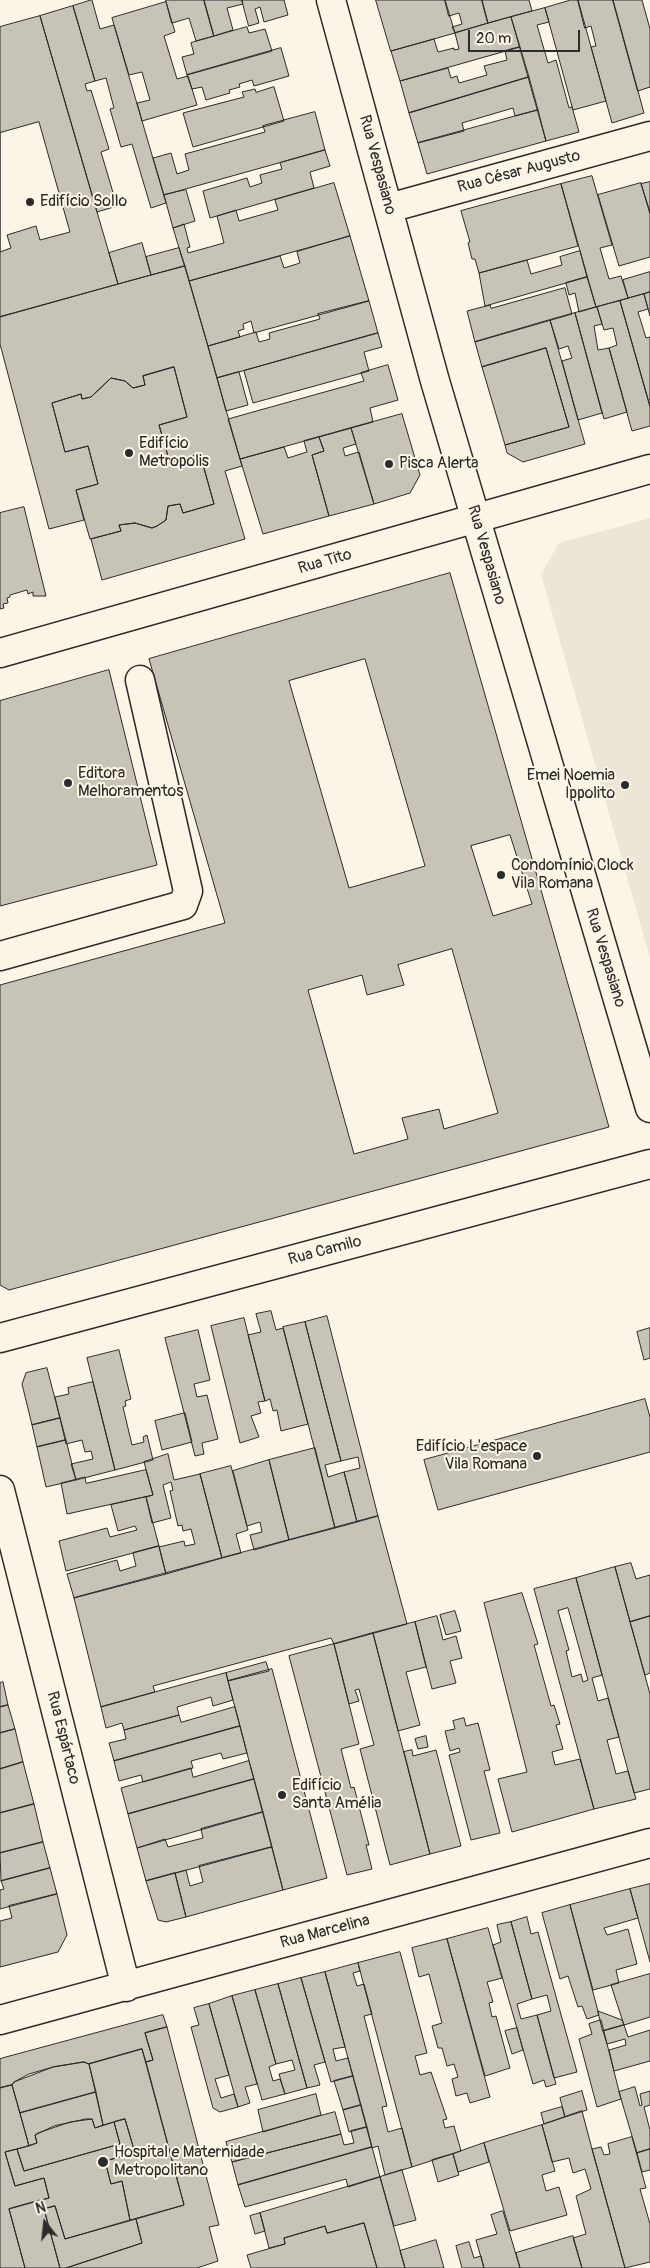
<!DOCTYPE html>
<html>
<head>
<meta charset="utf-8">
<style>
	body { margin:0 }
	#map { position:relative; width:650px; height:2268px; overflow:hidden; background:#fcf5e5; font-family:Pangolin,sans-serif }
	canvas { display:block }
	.north { position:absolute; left:20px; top:2198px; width:50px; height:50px; -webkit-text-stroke:4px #fcf5e5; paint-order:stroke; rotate:344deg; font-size:14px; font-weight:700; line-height:20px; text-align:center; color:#2b2b2b }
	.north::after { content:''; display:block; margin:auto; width:18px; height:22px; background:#2b2b2b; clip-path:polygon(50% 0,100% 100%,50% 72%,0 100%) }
	.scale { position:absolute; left:468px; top:30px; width:112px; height:22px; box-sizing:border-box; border:2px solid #2b2b2b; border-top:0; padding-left:6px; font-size:15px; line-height:18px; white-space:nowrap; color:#2b2b2b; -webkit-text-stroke:4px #fcf5e5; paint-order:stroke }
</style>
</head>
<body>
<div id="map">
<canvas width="650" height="2268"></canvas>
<div class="north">N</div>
<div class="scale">20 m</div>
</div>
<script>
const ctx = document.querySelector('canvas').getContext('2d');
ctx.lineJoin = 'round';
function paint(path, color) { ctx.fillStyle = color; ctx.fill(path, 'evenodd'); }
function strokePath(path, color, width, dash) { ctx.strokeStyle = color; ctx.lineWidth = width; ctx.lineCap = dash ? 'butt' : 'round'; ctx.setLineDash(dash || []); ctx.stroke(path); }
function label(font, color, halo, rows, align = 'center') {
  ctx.font = font + ' Pangolin,sans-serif'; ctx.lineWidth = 4; ctx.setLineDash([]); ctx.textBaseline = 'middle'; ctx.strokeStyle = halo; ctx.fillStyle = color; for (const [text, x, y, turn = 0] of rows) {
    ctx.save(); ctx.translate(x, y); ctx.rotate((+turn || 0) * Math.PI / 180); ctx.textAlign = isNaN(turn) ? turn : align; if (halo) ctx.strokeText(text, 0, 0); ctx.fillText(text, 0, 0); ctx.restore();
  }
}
paint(new Path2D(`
	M650 518V958L541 574 559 543Z`), '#ece6d7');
const building = new Path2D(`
	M92 0 100 29 114 25 166 203 151 208 132 144 121 147 110 109 114 108 106 78 95 81 73 6Z
	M166 0H204L214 36 196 41 189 18 172 23Z
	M204 0H242L243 4 227 8 233 30 214 36Z
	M242 0H284L288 15 264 22 260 7 255 9 259 23 249 26Z
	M376 0H445L455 33 391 51Z
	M445 0H482L488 23 455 33 452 27 462 24 459 13 449 16Z
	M482 0H529L532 11 488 23Z
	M571 0H578L606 101 573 110 545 8Z
	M578 0H613L644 113 612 123 591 47 596 46 591 26 585 28Z
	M613 0H642L650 29V87L638 91Z
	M166 2 175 32 164 36 177 79 188 76 197 105 142 121 137 103 150 100 142 72 129 75 112 18Z
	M73 6 95 81 85 84 87 91 91 90 109 149 101 152 117 206 97 212 40 16Z
	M545 8 549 22 537 25 548 63 556 60 569 108 572 107 579 132 546 141 511 17Z
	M40 16 118 284 0 317V27Z
	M511 17 520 47 400 81 391 51 434 39 438 52 454 48V50L459 49 455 33Z
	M247 27 249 33 265 29 272 51 187 75 182 57 194 54 191 43Z
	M520 47 529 77 409 113 400 81 448 68 451 78 457 76 459 83 487 75 484 66 507 60 505 51Z
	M281 48 289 76 254 86 252 80 239 84 240 87 229 90 230 93 206 100 202 87 192 89 187 75Z
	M529 77 538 110 515 116 513 108 462 123 464 131 418 143 409 113Z
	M274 87 284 121 193 147 183 113 244 97 242 92 255 89 256 92Z
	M538 110 546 141 427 174 418 143Z
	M315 112 325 150 164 195 153 158 171 153 177 174 189 170 185 154 265 132 263 126Z
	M39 122 70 232 40 240 36 226 7 235 11 248 0 252V133Z
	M325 150 330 166 310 172 314 188 210 218 203 191 247 178 250 187 262 183 260 175 282 169 280 163Z
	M592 176 612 245 600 248 609 279 621 276 628 298 596 307 561 184Z
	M650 182V212L641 184Z
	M334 183 350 236 189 281 173 228 184 224 190 247 187 248 188 253 224 243 217 216 236 210 239 221 278 210 275 200Z
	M641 183 650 214V257L619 266 598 195Z
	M561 184 578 246 479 273 475 259H472L468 243 470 242 461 211Z
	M186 190 195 221 173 228 164 195Z
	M350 236 369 301 254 333 251 321 243 324 244 329 238 331 240 337 208 346 189 281 280 256 284 268 300 263 297 252Z
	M142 243 151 275 118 284 109 253Z
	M179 248 185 266 151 275 146 257Z
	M580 251 587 277 485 306 479 273 527 260 531 274 562 265 560 257Z
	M185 266 242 466 225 471 245 539 102 580 91 539 121 531 119 525 135 523 152 528 157 526 166 520 168 506 180 504 183 513 214 504 200 454 170 463 159 425 187 417 174 367 143 376 145 385 133 388 125 381 111 378 91 397 82 399 81 394 52 403 65 452 88 446 98 484 76 490 84 520 49 529 0 344V317Z
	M650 272V292L628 298 623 280Z
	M587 277 596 307 579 312 575 293 569 295 566 283Z
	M565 288 572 314 475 342 467 311 490 305 491 308Z
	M650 292V316L644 294Z
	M644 294 648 309 638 312 646 338 650 337V406L620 301Z
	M369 301 378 333 217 378 208 346 256 332 259 342 270 339 269 333 320 319 318 314Z
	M620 301 650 407V426L632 431 609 348 617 345 613 328 604 330 597 307Z
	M597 307 602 324 594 326 598 350 609 348 627 412 604 419 575 313Z
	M575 313 602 413 578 420 562 361 572 358 568 346 559 349 550 320Z
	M550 320 585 444 523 462 507 453 505 445 569 427 546 348 482 367 475 342Z
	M378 333 382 347 364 352 369 371 253 403 244 371Z
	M546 348 569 427 505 445 482 367Z
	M388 365 398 400 370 408 373 422 240 459 228 419 364 381 361 373Z
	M174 367 187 417 159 425 170 463 200 454 214 504 183 513 180 504 168 506 166 520 157 526 152 528 135 523 119 525 121 531 90 539 76 490 98 484 88 446 65 452 52 403 81 394 82 399 91 397 111 378 125 381 133 388 145 385 143 376Z
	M239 372 248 405 226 411 217 378Z
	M402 414 420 475 410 493 374 504 351 428Z
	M351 428 356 444 343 448 345 456 359 452 374 504 329 516 312 455 324 451 319 437Z
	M319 437 324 451 312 455 329 516 263 534 240 459 284 447 288 458 307 452 304 441Z
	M24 507 46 596H33V592L28 594 27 590 10 595V597L7 598 8 603 3 604 4 608 0 609V513Z
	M450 573 609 1127 9 1290 0 1285V985L225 923 149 659Z
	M365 659 425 866 349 888 289 681Z
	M109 670 157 865 0 906V701Z
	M510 835 532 904 493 916 471 846Z
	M452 949 498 1113 444 1129 439 1109 402 1118 408 1139 354 1154 308 990 362 975 367 995 404 985 398 965Z
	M271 1311 276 1330 283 1328 308 1424 281 1431 277 1410 273 1411 270 1399 265 1401 248 1335 261 1332 256 1314Z
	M327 1316 378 1516 357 1522 344 1472 360 1468 358 1457 341 1461 305 1322Z
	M244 1318 265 1401 258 1402 261 1413 251 1416 259 1437 240 1443 211 1326Z
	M305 1322 341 1461 325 1465 328 1477 344 1472 357 1522 335 1528 283 1327Z
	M650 1328V1358L644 1360 637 1332Z
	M198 1330 210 1380 194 1384 197 1397 207 1395 218 1439 202 1443 204 1454 195 1456 165 1338Z
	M119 1350 131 1399 125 1401 126 1406 123 1407 132 1445 144 1442 143 1437 147 1435 153 1460 115 1470 87 1358Z
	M47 1368 60 1418 32 1425 22 1384 26 1373Z
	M93 1382 115 1470 76 1480 71 1464 93 1459 91 1451 85 1452 82 1440 66 1444 55 1397 69 1394 68 1388Z
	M645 1399 650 1417V1452L438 1510 424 1460Z
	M185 1413 192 1442 162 1450 155 1421Z
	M60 1418 66 1440 37 1447 32 1425Z
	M66 1440 76 1480 46 1487 37 1447Z
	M315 1448 335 1528 289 1540 269 1460Z
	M168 1454 174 1480 200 1474 222 1558 166 1574 159 1547 184 1541 185 1546 195 1544 191 1529 183 1531 182 1525 178 1526 170 1491 173 1490 171 1482 163 1485 171 1518 152 1523 146 1497 153 1495 144 1462Z
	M269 1460 289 1540 254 1550 250 1535 262 1532 260 1522 247 1526 233 1471Z
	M231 1466 248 1530 236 1534 241 1553 222 1558 200 1474Z
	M146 1470 153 1495 67 1514 61 1483 85 1477 86 1483Z
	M146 1497 159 1546 66 1571 59 1541 107 1528 110 1537 137 1530 135 1526 118 1531 111 1505Z
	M378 1516 407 1624 334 1644 331 1638 153 1686 155 1692 101 1707 74 1598Z
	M159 1546 166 1574 74 1598 67 1574 117 1560 120 1571 136 1566 133 1553Z
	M631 1563 636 1579 650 1575V1616L630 1622 615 1567Z
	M615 1567 650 1694V1789L634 1793 576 1578Z
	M576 1578 602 1675 592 1678 598 1701 608 1698 619 1737 607 1740 616 1774 628 1771 636 1799 594 1809 534 1589ZM568 1608 588 1680 583 1682 581 1674 572 1677 566 1651 569 1650 558 1611Z
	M522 1593 538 1644 534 1645 551 1706 554 1705 560 1724 556 1725 563 1749 552 1752 555 1765 580 1759 594 1809 512 1832 498 1779 527 1772 484 1603Z
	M455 1611 461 1631 446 1635 440 1615Z
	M437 1616 443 1640 456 1636 462 1658 450 1661 456 1683 432 1689 415 1622Z
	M650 1616V1673L645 1675 630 1622Z
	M415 1622 426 1667 406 1672 420 1725 398 1731 373 1633Z
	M373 1633 430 1854 390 1865 360 1749 374 1745 359 1689 355 1690 359 1701 349 1704 334 1644Z
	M334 1644 359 1744 341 1749 351 1788 354 1787 369 1845H366L372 1869 347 1875 289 1656Z
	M266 1662 269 1671 228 1681 226 1673Z
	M272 1669 327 1878 283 1890 228 1681Z
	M226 1673 233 1700 213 1706 211 1697 177 1707 179 1715 124 1730 122 1723 106 1728 101 1707Z
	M3 1682 8 1705 0 1707V1683Z
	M8 1705 15 1729 0 1733V1707Z
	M235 1707 240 1726 114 1761 109 1743 126 1739 124 1730 179 1715 181 1722Z
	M464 1718 466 1726 478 1723 490 1770 484 1771 500 1833 471 1840 449 1755 460 1752 459 1748 450 1751 445 1731 455 1729 453 1721Z
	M240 1726 247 1753 223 1759 221 1753 191 1761 193 1768 143 1782 141 1775 119 1781 114 1761Z
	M15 1729 23 1762 0 1769V1733Z
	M426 1736 428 1747 418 1749 415 1739Z
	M412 1750 413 1756 436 1750 461 1846 430 1854 404 1752Z
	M249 1761 254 1779 128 1814 121 1788 191 1768 193 1777Z
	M23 1762 34 1804 0 1813V1769Z
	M254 1779 263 1812 137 1848 128 1814Z
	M34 1804 43 1842 0 1853V1813Z
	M263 1812 272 1847 146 1881 137 1848 165 1839 168 1847 203 1838 201 1829Z
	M43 1842 50 1868 1 1881 0 1853Z
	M272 1847 283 1890 186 1917 175 1873 186 1870 190 1886 203 1882 199 1866Z
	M50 1868 57 1894 0 1909V1890L4 1889 1 1881Z
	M175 1873 186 1917 166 1922 158 1920 146 1881Z
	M650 1884V1962L630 1889Z
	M630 1889 638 1918 604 1928 607 1935 628 1929 637 1964 616 1970 619 1983 593 1990 570 1905Z
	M57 1894 67 1935 58 1952 0 1967V1921L12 1918 9 1906Z
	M570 1905 599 2015 587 2019 582 2006 578 2007 568 1976 560 1979 542 1913Z
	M527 1917 531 1934 538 1932 577 2072 554 2078 537 2015 551 2011 547 1995 532 1999 511 1922Z
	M511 1922 532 1999 517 2004 521 2019 537 2015 556 2084 546 2087 544 2080 533 2084 493 1945 501 1942 497 1925Z
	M488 1928 502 1978 487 1982 493 2002 489 2003 492 2017 496 2016 510 2068 485 2076 447 1939Z
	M447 1939 490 2097 470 2103 467 2093 456 2096 452 2079 458 2077 454 2064 447 2066 442 2048H438L432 2026 442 2023 429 1974 419 1977 412 1948Z
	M400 1952 427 2053 415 2056 420 2075 431 2072 447 2119 443 2120 445 2128 454 2126 461 2151 412 2167 358 1963Z
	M358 1963 360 1971 353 1973 357 1986 364 1984 372 2014 364 2016 387 2106 382 2107 388 2132 402 2128 412 2167 385 2175 378 2146 372 2148 325 1972Z
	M325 1972 345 2047 333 2049 336 2061 348 2058 353 2076 331 2082 301 1978Z
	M650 1974V2017L624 2025 611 1985Z
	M301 1978 325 2062 314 2065 320 2085 307 2088 278 1984Z
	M278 1984 307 2088 285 2094 279 2074 295 2070 292 2060 276 2064 255 1990Z
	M255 1990 276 2064 269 2067 273 2081 280 2079 285 2094 262 2100 232 1996Z
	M232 1996 257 2084 245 2087 250 2103 238 2107 209 2004Z
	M209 2004 229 2075 215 2079 221 2098 234 2094 238 2107 220 2112 213 2108 191 2027 199 2025 194 2008Z
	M598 2011 622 2020 624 2025 603 2031Z
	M163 2015 167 2027 145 2033 153 2060 146 2062 142 2049 89 2064 84 2062 53 2067 29 2074 14 2082 12 2085 0 2088V2059Z
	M601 2020 621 2099 597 2107 579 2039 592 2034 589 2024Z
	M624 2025 628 2037 650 2030V2061L614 2071 609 2050 626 2045 625 2039 607 2044 603 2031Z
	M167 2027 219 2225 209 2227 218 2261 197 2268H66L142 2243 136 2219 184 2205 146 2062 153 2060 145 2033Z
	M517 2028 523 2050 512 2054 505 2031Z
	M142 2049 184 2205 130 2220 122 2181 111 2184 105 2161 135 2153 125 2119 103 2125 89 2064Z
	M84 2062 89 2064 96 2092 20 2113 12 2085 14 2082 53 2067Z
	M353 2076 361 2105 343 2110 334 2081Z
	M12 2085 29 2146 5 2152 15 2186 44 2178 49 2198 9 2209 25 2268H0V2088Z
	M635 2087 640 2106 642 2105 640 2094 650 2091V2105L644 2107 650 2130V2149L637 2153 619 2092Z
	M582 2091 587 2110 565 2117 560 2098Z
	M96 2092 103 2125 95 2128 92 2119 70 2122 38 2133 35 2135 37 2143 29 2146 20 2113Z
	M316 2094 321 2115 263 2132 258 2110Z
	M361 2105 367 2127 349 2132 343 2110Z
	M562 2107 565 2117 544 2124 541 2113Z
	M582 2111 592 2149 625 2268H582L573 2238 586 2234 576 2196 591 2189 585 2169 573 2173 569 2158 552 2162 542 2125Z
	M335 2112 341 2134 232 2162 226 2142Z
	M86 2119H92L95 2128 114 2122 120 2144 24 2171 17 2149 37 2143 35 2135 54 2126Z
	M125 2119 135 2153 105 2161 111 2184 122 2181 130 2220 65 2239 55 2206 44 2209 41 2200 49 2198 44 2178 15 2186 5 2152 17 2149 24 2171 120 2144 114 2122Z
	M542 2125 555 2171 542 2175 546 2191 559 2187 567 2215 510 2231 484 2143Z
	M367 2127 372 2147 238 2185 232 2162 341 2134 344 2145 354 2143 351 2131Z
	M632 2137 646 2188 640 2189 650 2224V2262L625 2268 592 2149 601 2147 604 2155 610 2154 608 2144Z
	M484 2143 489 2162 458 2172 453 2154Z
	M372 2147 380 2177 348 2187 346 2179 245 2207 238 2185Z
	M650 2149V2170L642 2172 637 2153Z
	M453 2154 459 2175 438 2182 432 2160Z
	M402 2170 416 2220 394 2226 380 2177Z
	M380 2177 405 2268H377L364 2223 327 2233 325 2226 284 2238 285 2244 269 2248 260 2213Z
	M41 2200 44 2209 60 2268H25L9 2209Z
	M55 2206 65 2239 136 2219 142 2243 66 2268H60L44 2209Z
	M503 2211 520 2268H484L476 2240 497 2234 491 2215Z
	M260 2213 265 2231 255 2234 250 2216Z
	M364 2223 377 2268H251L247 2255 285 2244 284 2238 325 2226 327 2233Z
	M573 2236 582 2268H520L516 2253Z
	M436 2240 444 2268H405L400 2251Z
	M469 2242 474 2258 481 2256 484 2268H462L456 2246Z`);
paint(building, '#c8c3b7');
strokePath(building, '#2b2b2b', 1);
const minor = new Path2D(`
	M331 0 435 381 650 1108
	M389 208 650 136
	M0 956 183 905 188 891 140 680
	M0 1338 650 1164
	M0 1490 126 1987
	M0 2020 650 1843`);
const major = new Path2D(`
	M0 653 650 469`);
strokePath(minor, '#2b2b2b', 31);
strokePath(major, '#2b2b2b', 31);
strokePath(minor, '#fcf5e5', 28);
strokePath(major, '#fcf5e5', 28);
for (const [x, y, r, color] of [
	[30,202,5,"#2b2b2b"],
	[129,453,5,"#2b2b2b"],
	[389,464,5,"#2b2b2b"],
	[68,783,5,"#2b2b2b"],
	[625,785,5,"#2b2b2b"],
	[501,875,5,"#2b2b2b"],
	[537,1456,5,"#2b2b2b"],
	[282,1795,5,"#2b2b2b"],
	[103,2162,6,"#2b2b2b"]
]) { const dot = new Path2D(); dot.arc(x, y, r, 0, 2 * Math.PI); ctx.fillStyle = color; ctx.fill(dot); strokePath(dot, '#fcf5e5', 2); }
label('16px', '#2b2b2b', '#fcf5e5', [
	["Rua Vespasiano",377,165,75],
	["Rua César Augusto",519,172,-15],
	["Rua Vespasiano",486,555,74],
	["Rua Tito",325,562,-16],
	["Rua Vespasiano",605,958,73],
	["Rua Camilo",325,1251,-15],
	["Rua Espártaco",63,1738,76],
	["Rua Marcelina",325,1932,-15]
]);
label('16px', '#2b2b2b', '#fcf5e5', [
	["Edifício Sollo",40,202],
	["Edifício",139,444],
	["Metropolis",139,462],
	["Pisca Alerta",399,464],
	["Editora",78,774],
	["Melhoramentos",78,792],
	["Emei Noemia",615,776,"right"],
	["Ippolito",615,794,"right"],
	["Condomínio Clock",511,866],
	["Vila Romana",511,884],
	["Edifício L'espace",527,1447,"right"],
	["Vila Romana",527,1465,"right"],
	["Edifício",292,1786],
	["Santa Amélia",292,1804],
	["Hospital e Maternidade",114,2153],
	["Metropolitano",114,2171]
], 'left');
</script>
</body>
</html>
